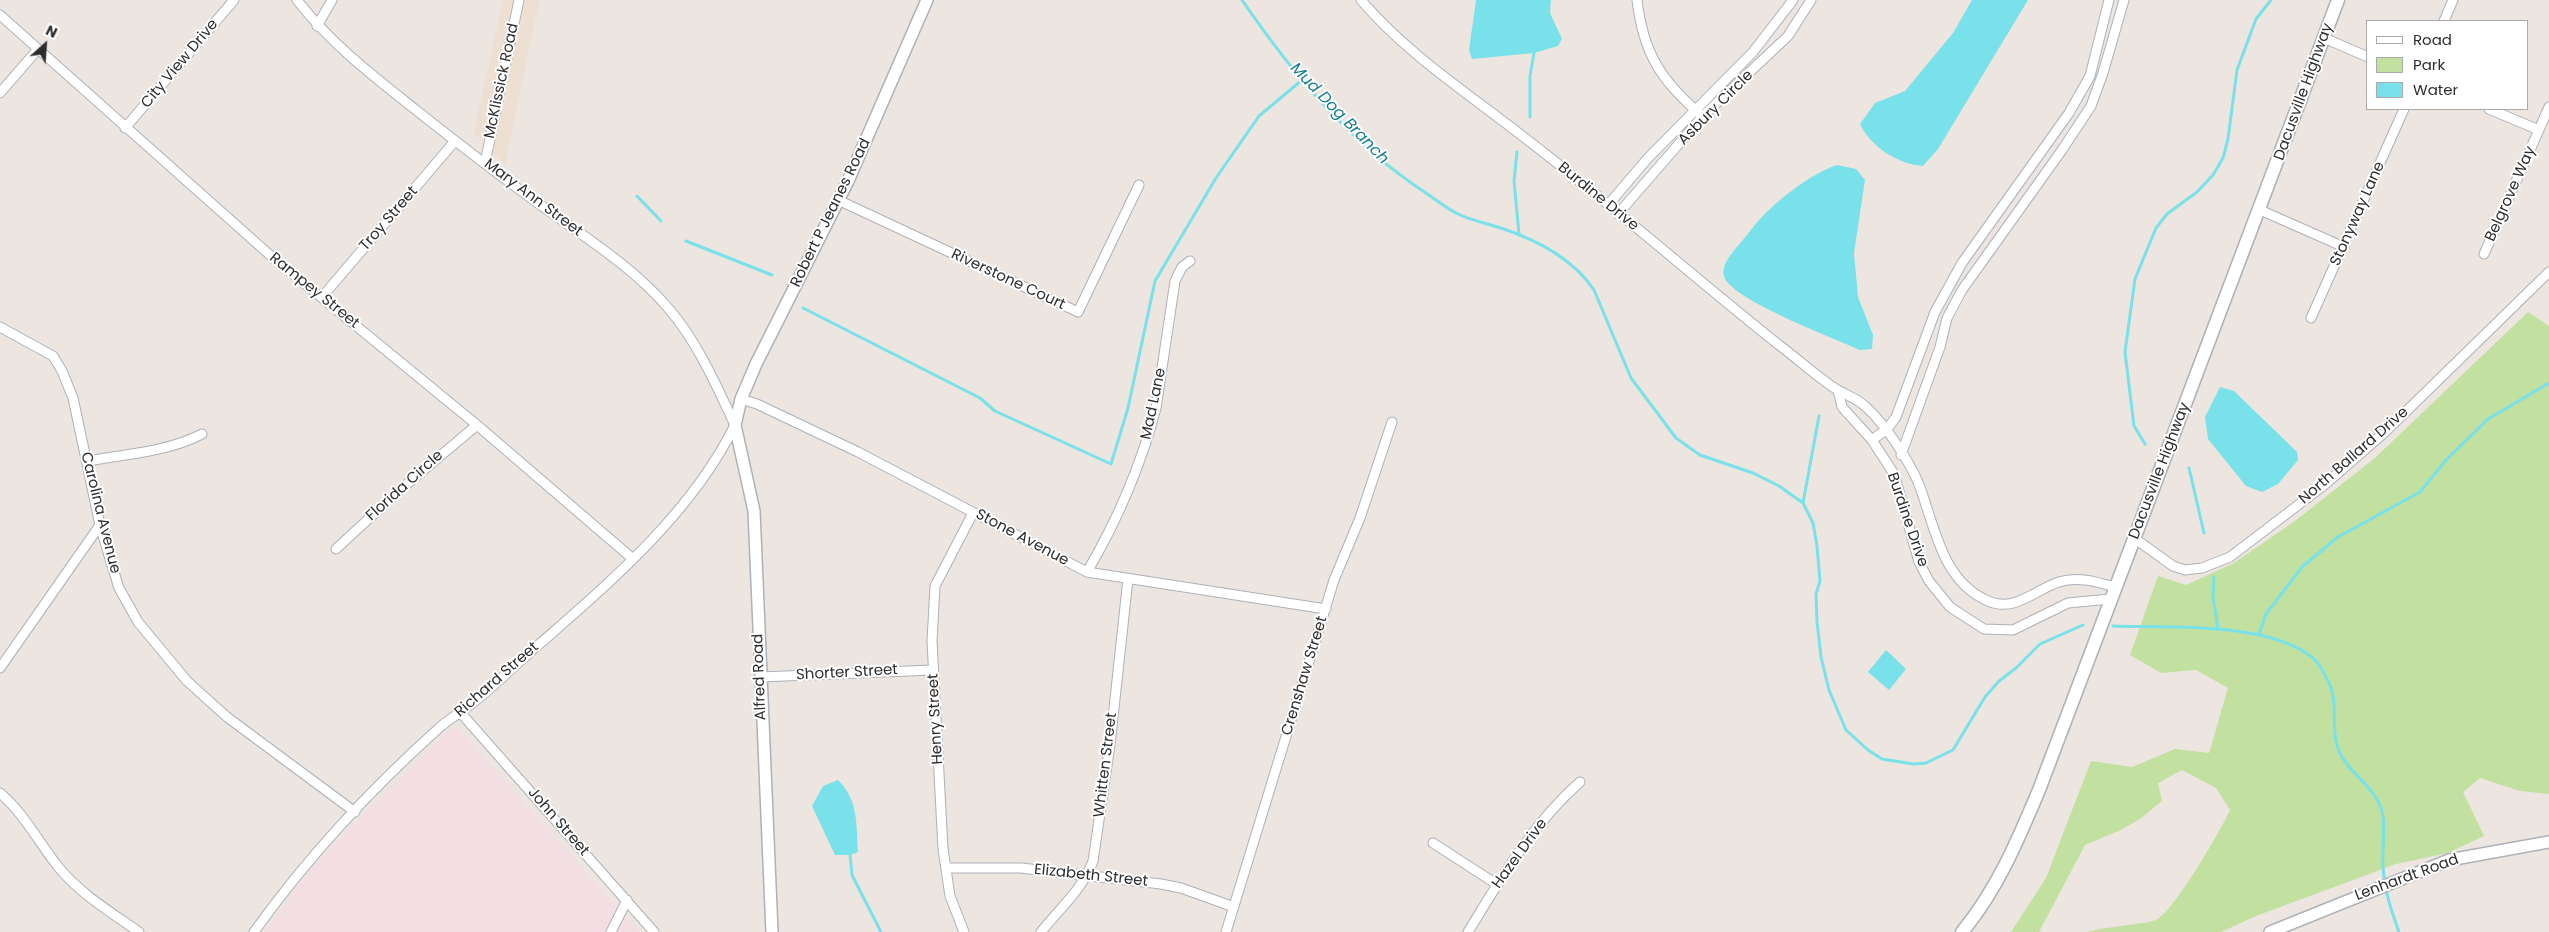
<!DOCTYPE html>
<html>
<head>
<meta charset="utf-8">
<style>
	body { margin:0 }
	#map { position:relative; width:2549px; height:932px; overflow:hidden; background:#ede5e0; font-family:Poppins,sans-serif }
	canvas { display:block }
	.legend { position:absolute; left:2366px; top:20px; width:162px; height:90px; box-sizing:border-box; background:#fff; border:1px solid #ababab; margin:0; padding:6px 9px; list-style:none; font-size:15px; color:#2d2d2d }
	.legend li { display:flex; align-items:center; gap:10px; height:25px }
	.legend b { width:25px; border:1px solid #ababab }
	.north { position:absolute; left:20px; top:20px; width:50px; height:50px; -webkit-text-stroke:4px #fff; paint-order:stroke; rotate:26deg; font-size:14px; font-weight:700; line-height:20px; text-align:center; color:#2d2d2d }
	.north::after { content:''; display:block; margin:auto; width:18px; height:22px; background:#2d2d2d; clip-path:polygon(50% 0,100% 100%,50% 72%,0 100%) }
</style>
</head>
<body>
<div id="map">
<canvas width="2549" height="932"></canvas>
<ul class="legend">
<li><b style="height:6px;background:#fff"></b>Road</li>
<li><b style="height:14px;background:#c2e0a0"></b>Park</li>
<li><b style="height:14px;background:#79e1e9"></b>Water</li>
</ul>
<div class="north">N</div>
</div>
<script>
const ctx = document.querySelector('canvas').getContext('2d');
ctx.lineJoin = 'round';
function paint(path, color) { ctx.fillStyle = color; ctx.fill(path, 'evenodd'); }
function strokePath(path, color, width, dash) { ctx.strokeStyle = color; ctx.lineWidth = width; ctx.lineCap = dash ? 'butt' : 'round'; ctx.setLineDash(dash || []); ctx.stroke(path); }
function label(font, color, halo, rows, align = 'center') {
  ctx.font = font + ' Poppins,sans-serif'; ctx.lineWidth = 4; ctx.setLineDash([]); ctx.textBaseline = 'middle'; ctx.strokeStyle = halo; ctx.fillStyle = color; for (const [text, x, y, turn = 0] of rows) {
    ctx.save(); ctx.translate(x, y); ctx.rotate((+turn || 0) * Math.PI / 180); ctx.textAlign = isNaN(turn) ? turn : align; if (halo) ctx.strokeText(text, 0, 0); ctx.fillText(text, 0, 0); ctx.restore();
  }
}
paint(new Path2D(`
	M503 0H539L505 165 474 133Z`), '#eddfd1');
paint(new Path2D(`
	M455 725 639 932H265L309 871 368 809Z`), '#f3dee3');
paint(new Path2D(`
	M2528 312 2549 326V794L2520 791 2480 778 2463 792 2484 836 2448 853 2396 864 2256 916 2221 932H2087C2102 927 2150 924 2158 919 2176 907 2220 832 2230 810L2216 788 2182 770 2158 783 2162 801 2140 819 2121 830 2085 845 2039 932H2011L2046 878 2091 761 2132 767 2175 749 2209 753 2228 688 2196 670 2161 673 2130 655 2158 576 2186 585 2234 563 2295 521 2375 458Z`), '#c2e0a0');
paint(new Path2D(`
	M1476 0H1551L1550 13 1562 39 1558 46 1534 53 1472 59 1469 50Z
	M1972 0H2028L1938 149 1923 166C1899 165 1870 146 1860 124L1875 103 1905 91 1953 33Z
	M1837 165 1856 169 1865 180 1854 253 1858 297 1873 335 1872 349 1860 350C1836 339 1729 299 1724 276 1720 261 1742 243 1750 231 1769 206 1807 175 1837 165Z
	M2220 387 2234 391 2297 452 2298 460 2278 484 2262 492 2246 486 2208 439 2205 417Z
	M1886 650 1906 669 1889 690 1868 672Z
	M838 780C859 801 856 824 858 852L850 855H835L812 806 823 786Z`), '#79e1e9');
strokePath(new Path2D(`
	M1242 0C1292 73 1349 142 1423 191 1435 199 1446 208 1458 214 1470 220 1485 223 1498 227 1535 239 1572 257 1594 290L1631 378 1676 438 1700 455 1753 473 1779 486 1803 503 1813 523 1817 546 1820 581 1816 594 1817 622 1821 657 1829 690 1846 730 1868 750 1882 759 1913 764 1926 763 1953 750 1985 697 1999 681 2016 668 2040 644 2083 625
	M1530 117V76L1534 53
	M1517 152 1514 181 1519 234
	M637 196 661 221
	M686 241 772 275
	M803 308 980 398 995 411 1111 464 1128 408 1155 281 1216 178 1259 116 1302 80
	M2145 444 2134 426 2125 352 2135 279 2156 228 2167 214 2197 192 2213 175 2223 158 2228 139 2237 70 2256 19 2271 0
	M2189 468 2204 533
	M1803 503 1819 416
	M2214 577 2213 597 2218 628
	M2113 626C2169 628 2268 621 2313 658 2319 663 2326 676 2329 683 2339 703 2330 731 2339 751 2349 775 2379 788 2383 816 2385 832 2382 850 2383 866 2384 889 2391 910 2399 932
	M2259 634 2266 614 2303 566 2338 537 2420 492 2447 459 2488 419 2549 383
	M850 855 852 875 881 932`), '#79e1e9', 3);
const minor = new Path2D(`
	M1361 0C1408 55 1469 94 1525 138 1612 205 1694 277 1779 345 1798 359 1816 376 1836 389 1846 395 1857 398 1866 407 1885 424 1908 459 1918 482 1935 525 1941 581 1988 601 2015 613 2036 589 2059 582 2078 576 2097 582 2115 587
	M1637 0C1643 51 1660 80 1699 113
	M0 15 271 256 477 425 633 559
	M2444 21 2453 0
	M317 26 332 0
	M2324 38 2368 57
	M0 93 38 49
	M2489 109 2539 130
	M125 128 234 0
	M485 163 519 0
	M838 200 1078 312 1139 185
	M1608 205 1648 158 1753 52 1793 0
	M2260 210 2344 247
	M1618 214 1703 116 1788 36 1811 0
	M2484 254 2549 107
	M322 297 455 141
	M2311 318 2404 109
	M0 327 53 356 62 371 73 398 100 525 110 559 119 588 138 622 187 681 227 717 355 812
	M1838 390 1842 407 1872 440 1894 474 1919 562 1929 581 1950 607 1984 629 2013 630 2068 603 2110 599
	M741 399 757 404 858 452 1087 572 1326 609
	M1872 440 1887 429 1896 417 1935 312 1962 263 2069 113 2090 76 2109 0
	M1901 455 1940 347 1947 318 1962 290 2062 150 2091 106 2103 73 2124 0
	M87 461C127 454 167 452 202 434
	M2134 538 2173 566 2185 570 2202 568 2230 557 2323 486 2385 432 2549 272
	M336 549 401 489 477 425
	M1087 572C1117 521 1141 465 1156 408L1175 281 1182 267 1190 261
	M0 668 100 525
	M760 677 933 670
	M460 712 654 932
	M0 793C25 814 40 845 60 869 82 895 112 913 139 932
	M1433 843 1498 885
	M946 868H1021L1161 884 1181 888 1234 907
	M254 932C307 858 371 789 439 728 450 718 464 711 475 701 499 682 520 660 543 641 615 578 692 512 735 425 716 385 698 343 669 309 636 270 591 241 549 211 504 179 460 145 416 110 373 76 331 44 297 0
	M611 932 627 900
	M964 932 950 896 943 849 932 641 935 586 973 513
	M1041 932C1059 909 1083 889 1093 861L1110 745 1128 579
	M1226 932 1334 580 1360 518 1392 422
	M1468 932C1500 880 1533 823 1580 782`);
const tertiary = new Path2D(`
	M772 932 754 511 735 425 741 399 756 364 848 181 927 0
	M2270 932 2449 860 2549 842`);
const secondary = new Path2D(`
	M1962 932C1997 890 2018 840 2039 790L2338 0`);
strokePath(minor, '#adb1b8', 11);
strokePath(tertiary, '#adb1b8', 14);
strokePath(secondary, '#adb1b8', 15);
strokePath(minor, '#fff', 9);
strokePath(tertiary, '#fff', 11);
strokePath(secondary, '#fff', 12);
label('15px', '#2d2d2d', '#fff', [
	["City View Drive",180,64,-50],
	["McKlissick Road",502,81,-78],
	["Dacusville Highway",2304,92,-70],
	["Asbury Circle",1716,108,-45],
	["Belgrove Way",2511,194,-66],
	["Burdine Drive",1598,197,39],
	["Mary Ann Street",533,198,37],
	["Robert P Jeanes Road",831,213,-64],
	["Stonyway Lane",2358,214,-66],
	["Troy Street",389,219,-49],
	["Riverstone Court",1008,280,25],
	["Rampey Street",314,291,39],
	["Mad Lane",1154,404,-78],
	["North Ballard Drive",2354,456,-41],
	["Dacusville Highway",2160,471,-69],
	["Florida Circle",405,486,-42],
	["Carolina Avenue",100,513,76],
	["Burdine Drive",1907,520,71],
	["Stone Avenue",1022,538,28],
	["Shorter Street",847,673,-3],
	["Crenshaw Street",1305,676,-73],
	["Alfred Road",760,677,-92],
	["Richard Street",497,680,-41],
	["Henry Street",936,719,-93],
	["Whitten Street",1106,765,-83],
	["John Street",558,822,49],
	["Hazel Drive",1520,854,-54],
	["Elizabeth Street",1091,876,6],
	["Lenhardt Road",2407,878,-20]
]);
label('italic 16px', '#157e91', '#fff', [
	["Mud Dog Branch",1339,114,46]
]);
</script>
</body>
</html>
